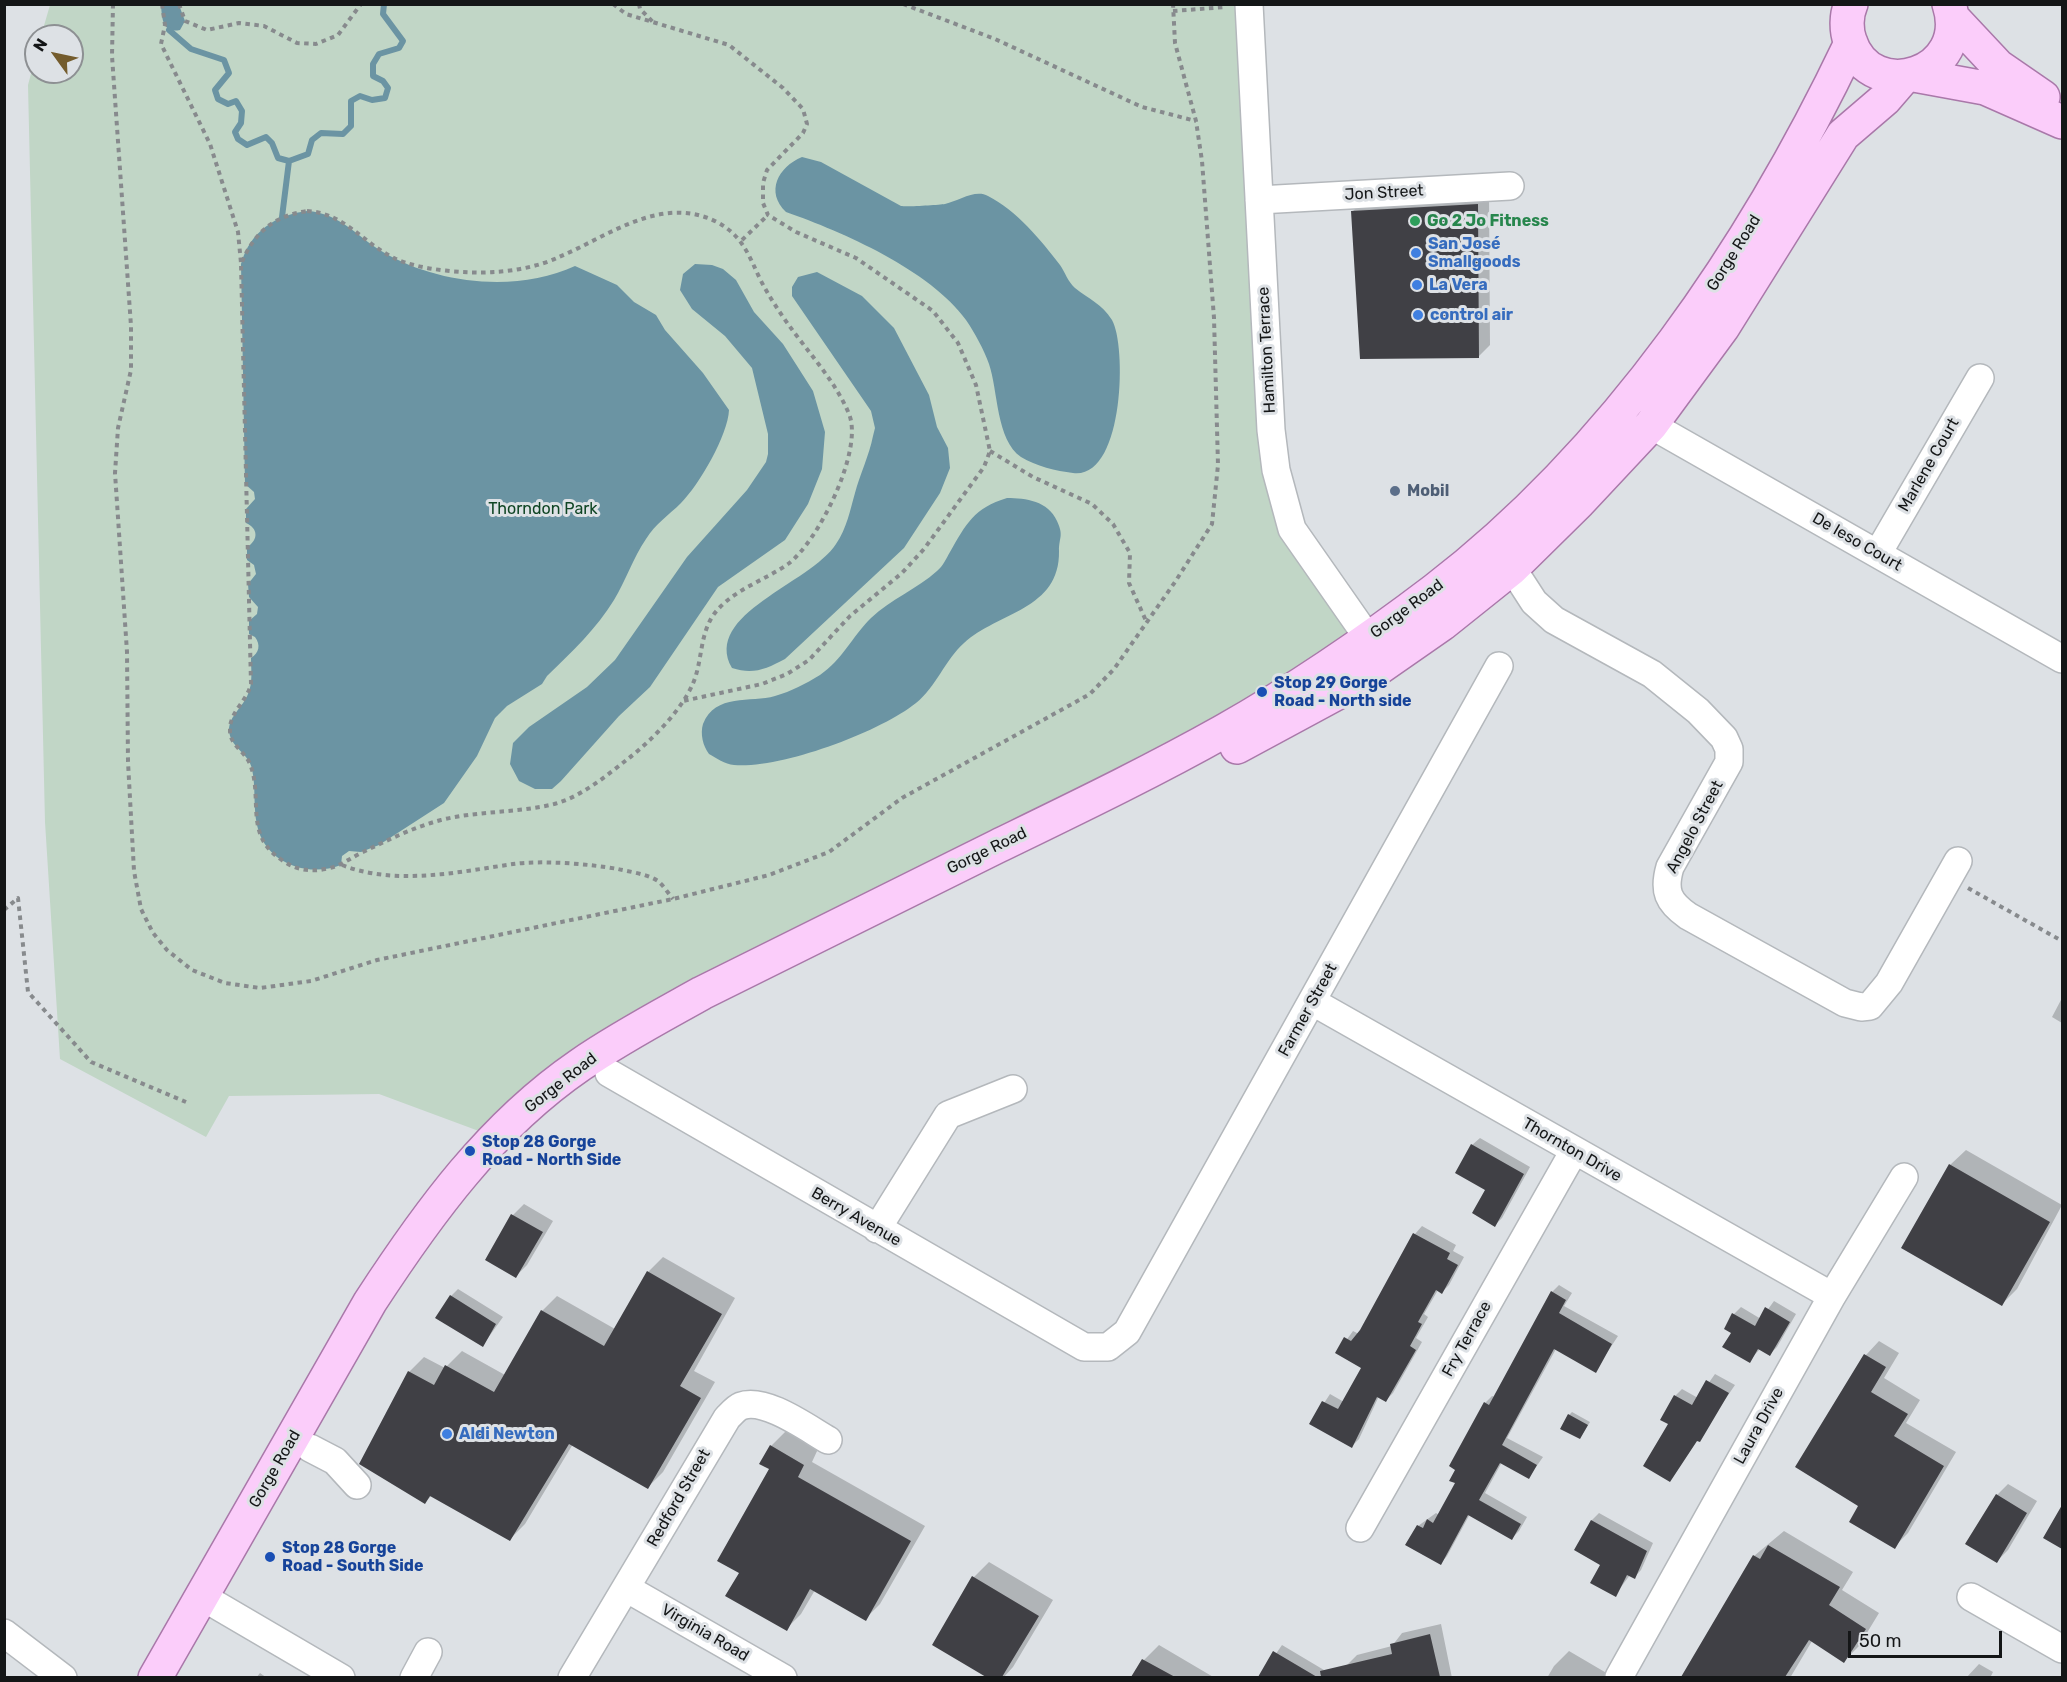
<!DOCTYPE html>
<html>
<head>
<meta charset="utf-8">
<style>
	body { margin:0 }
	#map { position:relative; width:2067px; height:1682px; overflow:hidden; background:#dde1e5; font-family:Rubik,sans-serif }
	canvas { display:block }
	.frame { position:absolute; inset:0; border:6px solid #141617; pointer-events:none }
	.north { position:absolute; left:24px; top:24px; width:60px; height:60px; box-sizing:border-box; background:#dde1e5; border:2px solid #8d9093; border-radius:50%; rotate:303deg; font-size:16px; font-weight:700; line-height:24px; text-align:center; color:#141617 }
	.north::after { content:''; display:block; margin:auto; width:21px; height:27px; background:#745c2d; clip-path:polygon(50% 0,100% 100%,50% 72%,0 100%) }
	.scale { position:absolute; left:1848px; top:1631px; width:154px; height:27px; box-sizing:border-box; border:3px solid #141617; border-top:0; padding-left:8px; font-size:18px; line-height:21px; white-space:nowrap; color:#141617; -webkit-text-stroke:4px #dde1e5; paint-order:stroke }
</style>
</head>
<body>
<div id="map">
<canvas width="2067" height="1682"></canvas>
<div class="frame"></div>
<div class="north">N</div>
<div class="scale">50 m</div>
</div>
<script>
const ctx = document.querySelector('canvas').getContext('2d');
ctx.lineJoin = 'round';
function paint(path, color) { ctx.fillStyle = color; ctx.fill(path, 'evenodd'); }
function strokePath(path, color, width, dash) { ctx.strokeStyle = color; ctx.lineWidth = width; ctx.lineCap = dash ? 'butt' : 'round'; ctx.setLineDash(dash || []); ctx.stroke(path); }
function label(font, color, halo, rows, align = 'center') {
  ctx.font = font + ' Rubik,sans-serif'; ctx.lineWidth = 6; ctx.setLineDash([]); ctx.textBaseline = 'middle'; ctx.strokeStyle = halo; ctx.fillStyle = color; for (const [text, x, y, turn = 0] of rows) {
    ctx.save(); ctx.translate(x, y); ctx.rotate((+turn || 0) * Math.PI / 180); ctx.textAlign = isNaN(turn) ? turn : align; if (halo) ctx.strokeText(text, 0, 0); ctx.fillText(text, 0, 0); ctx.restore();
  }
}
paint(new Path2D(`
	M50 5H1249L1276 470 1366 639 702 993 495 1137 379 1094 229 1096 206 1137 60 1059 45 822 28 85 36 55V72H72V36H41Z`), '#c1d6c6');
paint(new Path2D(`
	M161 5H179L185 21 180 30C162 34 162 17 161 5Z
	M802 157 821 162 901 206C907 207 938 205 945 204 959 201 975 189 988 196 1017 211 1041 240 1060 265 1065 272 1068 282 1075 288 1089 299 1102 304 1112 320 1127 346 1124 480 1073 473 1056 471 1036 466 1021 457 996 440 998 390 989 364 984 350 975 333 966 320 930 270 843 232 786 212 765 192 778 167 802 157Z
	M307 211C340 213 356 236 383 252 437 284 517 293 575 266L617 285 634 302 656 315 665 330 703 373 729 410C728 435 699 485 681 503 669 515 655 524 646 539 633 558 626 580 614 600 597 628 571 653 547 676L542 684 507 706 495 718 477 756 444 803 379 845 361 852 349 851 342 856 341 865C307 878 265 863 257 825 253 806 256 787 252 769 249 753 230 748 229 730 229 716 243 707 248 694 253 683 251 670 251 658 259 653 261 645 255 637L249 634V621L257 614 258 607 249 597 248 584 256 574 254 565 247 560V547C259 540 258 528 246 523V509L255 499 254 492 245 484 241 264C250 232 275 215 307 211Z
	M695 264 712 265 723 269 736 280 754 312 783 344 799 369 813 391 825 432 822 469 808 504 785 540 718 587 650 687 619 716 561 781 552 789H535L519 781 510 764 513 743 529 727 587 687 615 660 687 557 747 490 766 462 768 454V434L752 368 725 336 692 309 680 290 683 274Z
	M817 272 862 296 894 328 929 395 937 427 948 448 950 468 940 493 904 548 785 659C766 669 753 675 732 668 702 614 810 584 836 544 847 528 850 510 855 493 860 474 869 456 873 436L875 428 871 411 792 296V287L798 277Z
	M1007 498C1026 498 1048 501 1057 521 1064 536 1059 537 1059 551 1060 610 998 612 964 643 945 660 936 687 916 703 880 732 781 769 734 765 725 764 716 758 709 754 703 746 700 734 703 724 715 693 751 703 775 696 792 691 805 684 820 675 842 660 852 637 871 618 891 599 917 589 937 571 943 566 946 559 950 552 966 524 974 508 1007 498Z`), '#6b94a3');
paint(new Path2D(`
	M1489 193 1490 345 1479 356 1353 211 1364 200Z
	M2062 998V1023L2052 1017Z
	M1480 1138 1530 1167 1502 1218 1495 1225 1472 1145Z
	M1966 1150 2062 1205 2017 1289 2002 1304 1903 1248 1950 1165Z
	M524 1204 553 1221 527 1265 516 1276 487 1259 513 1215Z
	M1422 1226 1456 1245 1453 1251 1464 1257 1449 1285 1442 1292 1438 1290 1424 1314 1428 1317 1416 1338 1422 1342 1393 1393 1386 1400 1379 1396 1359 1439 1352 1446 1311 1423 1330 1394 1344 1402 1363 1368 1337 1353 1353 1331 1359 1334 1361 1331 1415 1234Z
	M663 1257 735 1298 694 1371 715 1382 663 1472 648 1487 573 1444 525 1524 510 1539 432 1495 425 1502 409 1372 424 1357 445 1368 462 1351 505 1375 542 1311 557 1296 615 1329 648 1272Z
	M1559 1285 1572 1293 1564 1306 1618 1336 1595 1371 1556 1349 1507 1438 1543 1457 1529 1477 1502 1462 1485 1493 1527 1517 1519 1531 1512 1538 1470 1514 1447 1556 1441 1563 1418 1526 1436 1513 1439 1515 1457 1483V1469L1451 1466 1485 1403 1492 1396 1495 1397 1552 1292Z
	M458 1289 503 1317 483 1345 451 1296Z
	M1774 1301 1796 1314 1777 1347 1770 1354 1760 1349 1749 1361 1733 1332 1734 1314 1741 1307 1761 1319Z
	M1879 1341 1899 1353 1884 1378 1920 1400 1906 1423 1956 1452 1908 1533 1894 1547 1860 1505 1797 1466 1866 1355Z
	M1715 1374 1735 1385 1670 1480V1424L1675 1396 1682 1389 1698 1398Z
	M1572 1412 1590 1422 1580 1438 1569 1415Z
	M786 1431 818 1449 812 1462 925 1526 880 1604 865 1619 815 1590 801 1614 786 1629 741 1573 771 1469V1446Z
	M2008 1484 2037 1501 2008 1550 1997 1561V1495Z
	M2062 1508V1547L2045 1537Z
	M1599 1513 1653 1543 1641 1570 1634 1578 1630 1575 1615 1595 1602 1565 1576 1550 1592 1520Z
	M1784 1531 1853 1572 1842 1590 1879 1613 1859 1646 1844 1661 1812 1641 1790 1678H1683L1754 1556Z
	M989 1562 1053 1600 1013 1667 1003 1678H989L934 1644 974 1577Z
	M1441 1624 1452 1678H1349L1346 1666 1357 1655 1392 1646 1402 1633Z
	M1159 1645 1215 1678H1133L1144 1660Z
	M1282 1645 1324 1670 1319 1678H1268L1262 1674Z
	M1569 1651 1615 1678H1547L1554 1666Z
	M1979 1664 1993 1672 1990 1678H1966Z
	M260 1673 267 1678H256Z`), '#0003');
strokePath(new Path2D(`
	M169 30 191 49 224 60 229 73 215 90 218 99 228 104 236 101 242 111 241 123 235 132 238 139 247 145 266 137 272 143 278 158 289 161
	M282 217 289 161 308 154 312 140 321 133 343 134 351 126V101L360 96 372 100 385 98 388 88 383 81 373 76V64L379 54 399 48 403 41 383 14 384 4`), '#6b94a3', 6);
paint(new Path2D(`
	M1478 204 1479 358 1360 359 1351 211Z
	M1471 1144 1524 1174 1495 1227 1472 1213 1485 1190 1455 1173Z
	M1949 1164 2050 1222 2002 1306 1901 1248Z
	M511 1214 543 1232 516 1278 485 1260Z
	M1413 1233 1450 1253 1447 1259 1458 1265 1442 1294 1436 1290 1418 1322 1422 1324 1410 1346 1416 1350 1386 1402 1377 1397 1352 1448 1309 1424 1322 1401 1338 1409 1361 1368 1335 1353 1344 1337 1351 1341 1360 1330Z
	M647 1271 722 1314 680 1386 701 1398 648 1489 569 1444 510 1541 430 1496 425 1504 359 1464 408 1371 434 1385 445 1365 494 1392 541 1310 604 1346Z
	M1551 1291 1566 1300 1559 1313 1612 1344 1596 1373 1554 1349 1502 1445 1537 1465 1529 1479 1500 1463 1479 1500 1521 1524 1512 1540 1468 1515 1441 1565 1405 1545 1417 1525 1423 1528 1427 1519 1433 1523 1455 1483 1449 1481 1455 1470 1449 1466 1484 1402 1489 1405Z
	M450 1295 496 1324 483 1347 435 1318Z
	M1765 1307 1790 1322 1770 1356 1758 1349 1750 1363 1722 1347 1731 1333 1724 1329 1732 1313 1755 1326Z
	M1864 1354 1886 1367 1871 1392 1908 1414 1894 1436 1944 1466 1895 1549 1849 1522 1858 1506 1795 1467Z
	M1706 1380 1729 1393 1700 1442 1697 1441 1670 1482 1643 1466 1668 1424 1660 1420 1674 1395 1692 1405Z
	M1568 1414 1588 1425 1580 1439 1560 1429Z
	M770 1445 804 1465 798 1477 911 1541 866 1621 810 1589 787 1631 725 1596 739 1573 717 1561 769 1469 759 1464Z
	M1996 1494 2027 1513 1997 1563 1965 1544Z
	M2062 1505V1549L2043 1538Z
	M1591 1520 1647 1551 1635 1579 1627 1575 1616 1597 1590 1583 1600 1565 1574 1550Z
	M1768 1545 1840 1587 1829 1605 1866 1629 1844 1663 1809 1640 1785 1677H1681L1753 1555 1760 1559Z
	M972 1576 1039 1616 1002 1677H986L932 1645Z
	M1430 1634 1440 1677H1321L1320 1671 1392 1654 1390 1644Z
	M1273 1651 1317 1677H1258Z
	M1142 1659 1175 1677H1131Z`), '#404045');
const minor = new Path2D(`
	M1249 4 1271 430 1276 470 1292 529 1380 655
	M1259 200 1510 186
	M1651 425 2062 659
	M1878 553 1980 378
	M1512 568 1534 602 1554 620 1652 674 1698 711 1724 738 1729 749V762L1670 867C1663 891 1668 902 1688 916L1845 1003 1861 1007 1870 1006 1889 983 1958 861
	M1313 1002 1832 1296
	M609 1073 1084 1347H1108L1127 1332 1499 666
	M877 1229 948 1115 1013 1089
	M310 1448 335 1461 357 1485
	M1360 1528 1574 1151
	M626 1588 783 1678
	M201 1596 341 1678
	M1971 1597 2062 1649
	M4 1633 63 1678
	M1619 1677 1832 1296 1904 1177
	M414 1678 428 1652
	M572 1678 727 1418C731 1414 736 1408 741 1406 765 1397 807 1428 828 1440`);
const major = new Path2D(`
	M1851 4C1846 15 1846 30 1850 41 1872 106 1972 74 1949 4
	M1953 18 1998 66 2043 97
	M1914 75 1985 88 2062 122
	M1237 747 1363 679 1442 624 1512 568 1578 503 1651 425 1723 327 1843 135 1885 99 1904 77
	M155 1678 370 1302C428 1213 491 1126 580 1065 619 1038 661 1016 702 993 801 944 899 895 998 846 1074 809 1151 772 1224 731 1298 689 1368 641 1435 590 1616 451 1754 247 1851 43`);
strokePath(minor, '#b4b8bc', 30);
strokePath(major, '#a978a9', 36);
strokePath(new Path2D(`
	M113 4 112 56 131 326V370L118 428 115 473 127 652 128 762 134 871 141 909 153 933 167 950 192 970 225 983 260 988 311 981 377 960 673 899 769 875 829 852 902 798 1090 694 1114 669 1175 582 1212 524 1218 465 1214 318 1202 161 1196 121 1175 43 1173 4
	M162 4 165 25 161 44 210 144 238 232 241 263
	M179 4 185 21 207 30 239 23 264 26 297 43 316 44 338 35 361 4
	M613 4 626 14 729 45 783 88 803 109 807 124 803 133 767 170 763 183V203L768 215 796 232 856 258 933 311 958 343 976 385 990 451 984 467 924 549 902 573 850 616 809 660 787 674 762 684 683 701
	M639 4 640 9 653 22
	M903 4 995 39 1142 107 1196 121
	M1173 11 1226 7
	M307 211C344 213 363 243 394 258 418 270 466 274 494 272 515 271 540 266 559 257 609 236 661 194 717 222 743 236 749 256 761 281 769 296 778 310 788 324 808 352 836 382 849 414 864 450 818 542 788 564 764 581 729 591 712 617 700 637 702 660 694 681 683 709 652 740 629 758 606 776 579 799 550 805 514 813 477 811 441 820 414 827 388 840 363 852 350 858 340 867 325 869 311 872 297 870 285 862 242 837 264 799 250 764 244 750 229 745 230 729 230 712 247 701 251 684L241 264C254 233 273 216 307 211Z
	M742 240 768 215
	M990 451 1033 477 1092 504 1113 524 1130 553 1129 583 1147 623
	M342 865C395 886 459 872 513 864 543 860 589 864 618 869 631 872 647 874 658 881 663 885 668 893 673 899
	M1968 888 2062 941
	M4 910 18 898 28 992 91 1062 186 1102`), '#878a8d', 4, [4.5, 4.5]);
strokePath(minor, '#fff', 27);
strokePath(major, '#fbcdfa', 33);
for (const [x, y, r, color] of [
	[1415,221,6,"#2e9e5b"],
	[1416,253,6,"#3f7fe0"],
	[1417,285,6,"#3f7fe0"],
	[1418,315,6,"#3f7fe0"],
	[1395,491,6,"#5c6f8a"],
	[1262,692,6,"#1a4fb4"],
	[470,1151,6,"#1a4fb4"],
	[447,1434,6,"#3f7fe0"],
	[270,1557,6,"#1a4fb4"]
]) { const dot = new Path2D(); dot.arc(x, y, r, 0, 2 * Math.PI); ctx.fillStyle = color; ctx.fill(dot); strokePath(dot, '#dde1e5', 2); }
label('16px', '#141617', '#dde1e5', [
	["Jon Street",1384,193,-3],
	["Gorge Road",1734,253,-58],
	["Hamilton Terrace",1267,350,-93],
	["Marlene Court",1929,465,-60],
	["De Ieso Court",1857,542,30],
	["Gorge Road",1407,609,-37],
	["Angelo Street",1695,827,-62],
	["Gorge Road",987,851,-26],
	["Farmer Street",1308,1010,-61],
	["Gorge Road",561,1083,-38],
	["Thornton Drive",1572,1150,30],
	["Berry Avenue",856,1217,30],
	["Fry Terrace",1467,1339,-61],
	["Laura Drive",1759,1426,-61],
	["Gorge Road",275,1469,-60],
	["Redford Street",679,1498,-60],
	["Virginia Road",705,1633,30]
]);
label('bold 16px', '#27864d', '#dde1e5', [
	["Go 2 Jo Fitness",1427,221]
], 'left');
label('bold 16px', '#366cbe', '#dde1e5', [
	["San José",1428,244],
	["Smallgoods",1428,262],
	["La Vera",1429,285],
	["control air",1430,315],
	["Aldi Newton",459,1434]
], 'left');
label('bold 16px', '#4e5e75', '#dde1e5', [
	["Mobil",1407,491]
], 'left');
label('16px', '#0f4524', '#dde1e5', [
	["Thorndon Park",543,509]
]);
label('bold 16px', '#164399', '#dde1e5', [
	["Stop 29 Gorge",1274,683],
	["Road - North side",1274,701],
	["Stop 28 Gorge",482,1142],
	["Road - North Side",482,1160],
	["Stop 28 Gorge",282,1548],
	["Road - South Side",282,1566]
], 'left');
</script>
</body>
</html>
